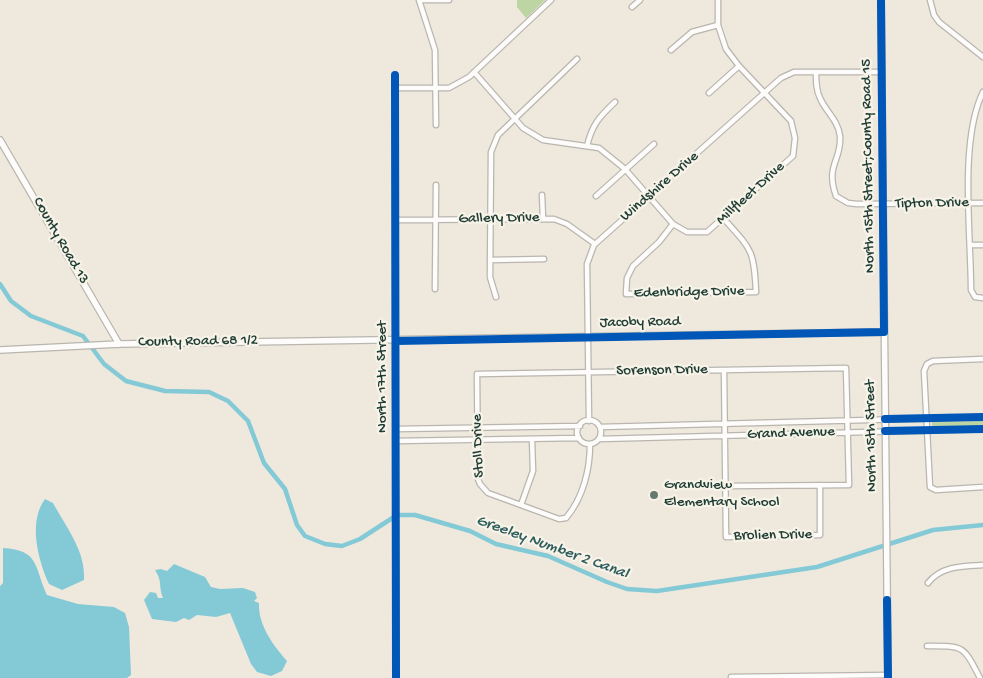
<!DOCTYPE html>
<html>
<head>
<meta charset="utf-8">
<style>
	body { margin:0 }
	canvas { display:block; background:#efe8dd }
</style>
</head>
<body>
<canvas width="983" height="678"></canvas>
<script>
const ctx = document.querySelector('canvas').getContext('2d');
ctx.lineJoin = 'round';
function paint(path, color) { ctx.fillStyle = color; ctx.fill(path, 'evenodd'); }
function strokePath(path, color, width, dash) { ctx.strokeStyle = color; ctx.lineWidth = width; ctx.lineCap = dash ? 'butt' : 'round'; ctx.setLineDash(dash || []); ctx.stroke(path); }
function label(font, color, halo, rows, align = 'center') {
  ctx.font = font + ' "Gochi Hand",sans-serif'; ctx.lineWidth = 4.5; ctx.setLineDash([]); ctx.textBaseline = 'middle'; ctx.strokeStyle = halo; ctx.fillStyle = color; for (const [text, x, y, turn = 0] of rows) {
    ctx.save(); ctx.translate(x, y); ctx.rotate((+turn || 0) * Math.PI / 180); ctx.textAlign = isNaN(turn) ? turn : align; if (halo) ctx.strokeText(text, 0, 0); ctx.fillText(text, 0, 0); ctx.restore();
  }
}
paint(new Path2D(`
	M517 0H545L526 18 517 7Z
	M983 421V427L932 429V422Z`), '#bdd4a3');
paint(new Path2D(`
	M45 499 53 503C66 527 86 551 84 580L62 590 49 584C38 560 28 522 45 499Z
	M3 548C40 550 34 567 47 595L78 604 114 607 125 613 129 627 131 675 127 678H0V586L3 583Z
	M174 564 205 577 211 587 220 589 243 588 255 592 257 598 254 601 259 603C258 625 273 645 287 661L282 671 271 676 257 672 251 664 230 613 216 617 197 615 189 620 184 618 176 622 152 619 144 600 150 592 156 593 158 598H163C158 586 163 582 155 570L161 569 167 571Z`), '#84cad6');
strokePath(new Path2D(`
	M0 284 11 301 31 316 83 336 104 364 126 381 165 391 209 392 228 401 248 421 264 463 285 489 297 525 305 536 325 544 342 546 360 539 397 515H415L470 531 496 544 548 556 607 582 627 589 657 591 817 567 933 530 983 525`), '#84cad6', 4.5);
const minor = new Path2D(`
	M419 0 435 50 436 125
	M419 0H449
	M930 0 934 15 939 22 983 57
	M632 7 640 0
	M671 50 692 32 718 25
	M474 72 523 128 543 140 599 148 625 169 673 224 687 232H707L793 156 795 138 791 121 739 66 726 49 718 25V0
	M816 72C816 81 816 90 820 98 826 112 838 120 840 136 842 161 825 164 836 196L848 203 857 204 983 203
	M395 75 396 678
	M396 88H449L469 77 551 0
	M983 92C959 141 971 234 971 290L975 297 983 298
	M709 93 739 66
	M587 146C592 125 599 117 615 102
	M542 195 543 218
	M596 196 654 144
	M396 220 554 219 567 224 595 244
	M673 224 659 242 633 266 627 278 626 294 756 292C754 250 752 250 724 219
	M971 245H983
	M490 260 544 259
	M435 289 436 185
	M496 297 490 277 491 152 498 135 577 59
	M983 359 933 361 927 364 924 371 930 487 936 490 983 487
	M724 370 726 537 820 535V485
	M577 432a12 12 0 1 1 24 0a12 12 0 1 1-24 0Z
	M589 421 587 264 594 245 781 78 794 72H882
	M600 427 983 417
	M396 429 580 426
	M599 439 983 429
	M396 441 579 438
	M590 444C590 470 583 498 566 518L559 519 488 493 480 484 478 479 477 374 846 368 849 485 726 486
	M521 505 533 471 532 439
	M928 583C941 566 963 566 983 565
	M927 646C964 646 963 645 980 678
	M731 677 888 675`);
const tertiary = new Path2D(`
	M881 0 888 678
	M0 140 119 344
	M0 350 119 344 884 332`);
strokePath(minor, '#b8b6af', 7);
strokePath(tertiary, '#b8b6af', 8);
strokePath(minor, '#fdfcfa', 4.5);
strokePath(tertiary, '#fdfcfa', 5.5);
strokePath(new Path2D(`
	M395 75 396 678
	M396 341 884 332 881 0
	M885 419 983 417
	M885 431 983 429
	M887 600 888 678`), '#0057b8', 8);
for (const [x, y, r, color] of [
	[654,495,5,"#68796f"]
]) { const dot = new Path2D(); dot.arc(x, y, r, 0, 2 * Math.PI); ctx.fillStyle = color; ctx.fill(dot); strokePath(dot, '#f7f3e8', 2); }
label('15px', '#1f3d34', '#f7f3e8', [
	["North 15th Street;County Road 15",869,166,-91],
	["Windshire Drive",660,187,-41],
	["Millfleet Drive",751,194,-42],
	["Tipton Drive",932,204,-1],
	["Gallery Drive",499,219,-1],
	["County Road 13",60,241,60],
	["Edenbridge Drive",689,293,-1],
	["Jacoby Road",640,323,-1],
	["County Road 68 1/2",198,342,-1],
	["Sorenson Drive",662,371,-1],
	["North 17th Street",383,377,-90],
	["Grand Avenue",791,434,-2],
	["North 15th Street",872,436,-91],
	["Stoll Drive",479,446,-92],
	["Brolien Drive",773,536,-1]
]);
label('15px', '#1f3d34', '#f7f3e8', [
	["Grandview",664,486],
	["Elementary School",664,503]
], 'left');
label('italic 16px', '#2d5d5c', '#f7f3e8', [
	["Greeley Number 2 Canal",552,548,20]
]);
</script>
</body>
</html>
